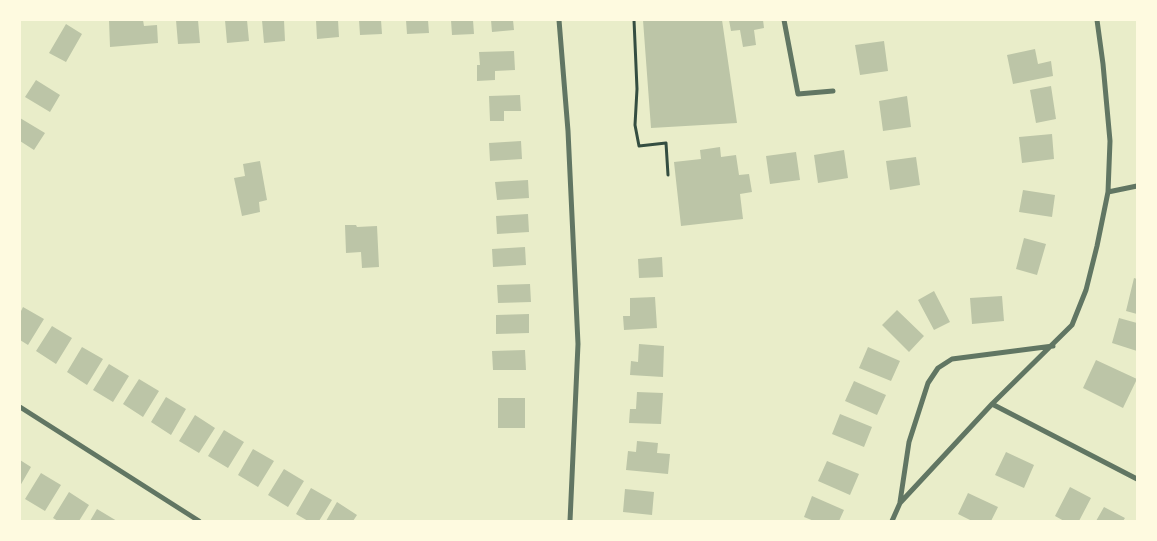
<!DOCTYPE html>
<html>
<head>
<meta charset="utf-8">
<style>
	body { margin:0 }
	#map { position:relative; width:1157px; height:541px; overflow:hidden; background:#e9edc9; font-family:Jost,sans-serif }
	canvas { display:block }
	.frame { position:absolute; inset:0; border:21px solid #fefae0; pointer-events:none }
</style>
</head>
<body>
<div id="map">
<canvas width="1157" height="541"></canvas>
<div class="frame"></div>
</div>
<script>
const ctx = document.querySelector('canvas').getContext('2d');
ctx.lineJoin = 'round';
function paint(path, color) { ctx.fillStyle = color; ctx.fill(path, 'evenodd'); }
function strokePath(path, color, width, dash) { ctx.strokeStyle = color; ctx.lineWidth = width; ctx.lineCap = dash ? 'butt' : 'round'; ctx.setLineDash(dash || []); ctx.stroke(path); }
paint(new Path2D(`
	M109 20H143L144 26 157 25 158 43 110 47Z
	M176 20H198L200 43 178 44Z
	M225 20H247L249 41 227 43Z
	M262 20H284L285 41 264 43Z
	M316 20H338L339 37 317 39Z
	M359 20H381L382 34 360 35Z
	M406 20H428L429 33 407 34Z
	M451 20H473L474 34 452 35Z
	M491 20H513L514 30 492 32Z
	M643 20H722L737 123 651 128Z
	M729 20H763L764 28 754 30 756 45 743 47 740 30 731 31Z
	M66 24 82 34 66 62 49 53Z
	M884 41 888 71 860 75 855 45Z
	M1035 49 1038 64 1051 61 1053 76 1013 84 1007 55Z
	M514 51 515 70 495 71V80L477 81V65H480L479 52Z
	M36 80 60 95 50 112 25 97Z
	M1051 86 1056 119 1036 123 1030 90Z
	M520 95 521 111H504V121H490L489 96Z
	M907 96 911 127 883 131 879 101Z
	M20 118 45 133 34 150 20 141Z
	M1052 134 1054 159 1022 163 1019 137Z
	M521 141 522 159 490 161 489 143Z
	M720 147 721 157 736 155 739 175 749 174 752 192 740 194 743 219 681 226 674 162 701 159 700 150Z
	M844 150 848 178 818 183 814 155Z
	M796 152 800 180 770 184 766 156Z
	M916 157 920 185 890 190 886 161Z
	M260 161 267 200 259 202 260 212 242 216 234 178 245 176 243 164Z
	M528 180 529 198 497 200 495 182Z
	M1023 190 1055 195 1052 217 1019 212Z
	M528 214 529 232 497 234 496 216Z
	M345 225H356L357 227 377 226 379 267 362 268 361 252 346 253Z
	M1024 238 1046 244 1037 275 1016 269Z
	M525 247 526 265 493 267 492 249Z
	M662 257 663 277 639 278 638 259Z
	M1134 278 1137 279V314L1126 311Z
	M530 284 531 302 498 303 497 285Z
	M934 291 950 322 934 330 918 300Z
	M1002 296 1004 321 972 324 970 298Z
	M655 297 657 328 624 330 623 316H630V298Z
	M23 307 44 319 28 345 20 340V313Z
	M897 310 924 336 909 352 882 325Z
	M529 314V333L496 334V315Z
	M1119 318 1137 323V351L1112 343Z
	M52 326 72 338 56 364 36 351Z
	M639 344 664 346 663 377 630 375 631 361 638 362Z
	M82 347 103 359 87 385 67 372Z
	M868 347 900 361 891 381 859 368Z
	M525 350 526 370H493L492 351Z
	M1096 360 1137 379 1123 408 1083 388Z
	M109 364 129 376 113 402 93 390Z
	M139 379 159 391 143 417 123 404Z
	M854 381 886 395 877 415 845 401Z
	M637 392 663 393 661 424 629 423 630 409H636Z
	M166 397 186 409 171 435 151 422Z
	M498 398H525V428H498Z
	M840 414 872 427 864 447 832 434Z
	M195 415 215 428 199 453 179 441Z
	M224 430 244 442 228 468 208 456Z
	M637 441 658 443 657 453 670 454 668 474 626 470 628 451 636 452Z
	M253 449 274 461 258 487 238 475Z
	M1006 452 1034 465 1024 488 995 475Z
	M20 460 31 467 20 486Z
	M827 461 859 474 850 495 818 481Z
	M284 469 304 481 288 507 268 495Z
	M41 473 61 485 45 511 25 499Z
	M1070 487 1091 498 1079 521H1064L1055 516Z
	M311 488 332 500 319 521H308L296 514Z
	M625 489 654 492 652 515 623 512Z
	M69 492 89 505 79 521H58L53 518Z
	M968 493 998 507 991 521H972L958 514Z
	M812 496 844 510 839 521H814L804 517Z
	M337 502 357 515 353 521H326Z
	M1104 507 1125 518 1123 521H1096Z
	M97 509 117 521H90Z`), '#bcc5a7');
strokePath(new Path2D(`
	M634 20 637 89 635 125 639 146 666 143 668 175`), '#344e41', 3);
strokePath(new Path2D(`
	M559 20 568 131 578 344 570 521
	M784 20 798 94 833 91
	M1108 192 1137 186
	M992 404 1137 479
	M20 407 199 521
	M900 502 909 442 928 383 938 368 952 359 1053 346
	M892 521 900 503 992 404 1072 325 1086 290 1097 246 1108 192 1110 141 1103 64 1097 20`), '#617663', 5);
</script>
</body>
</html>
